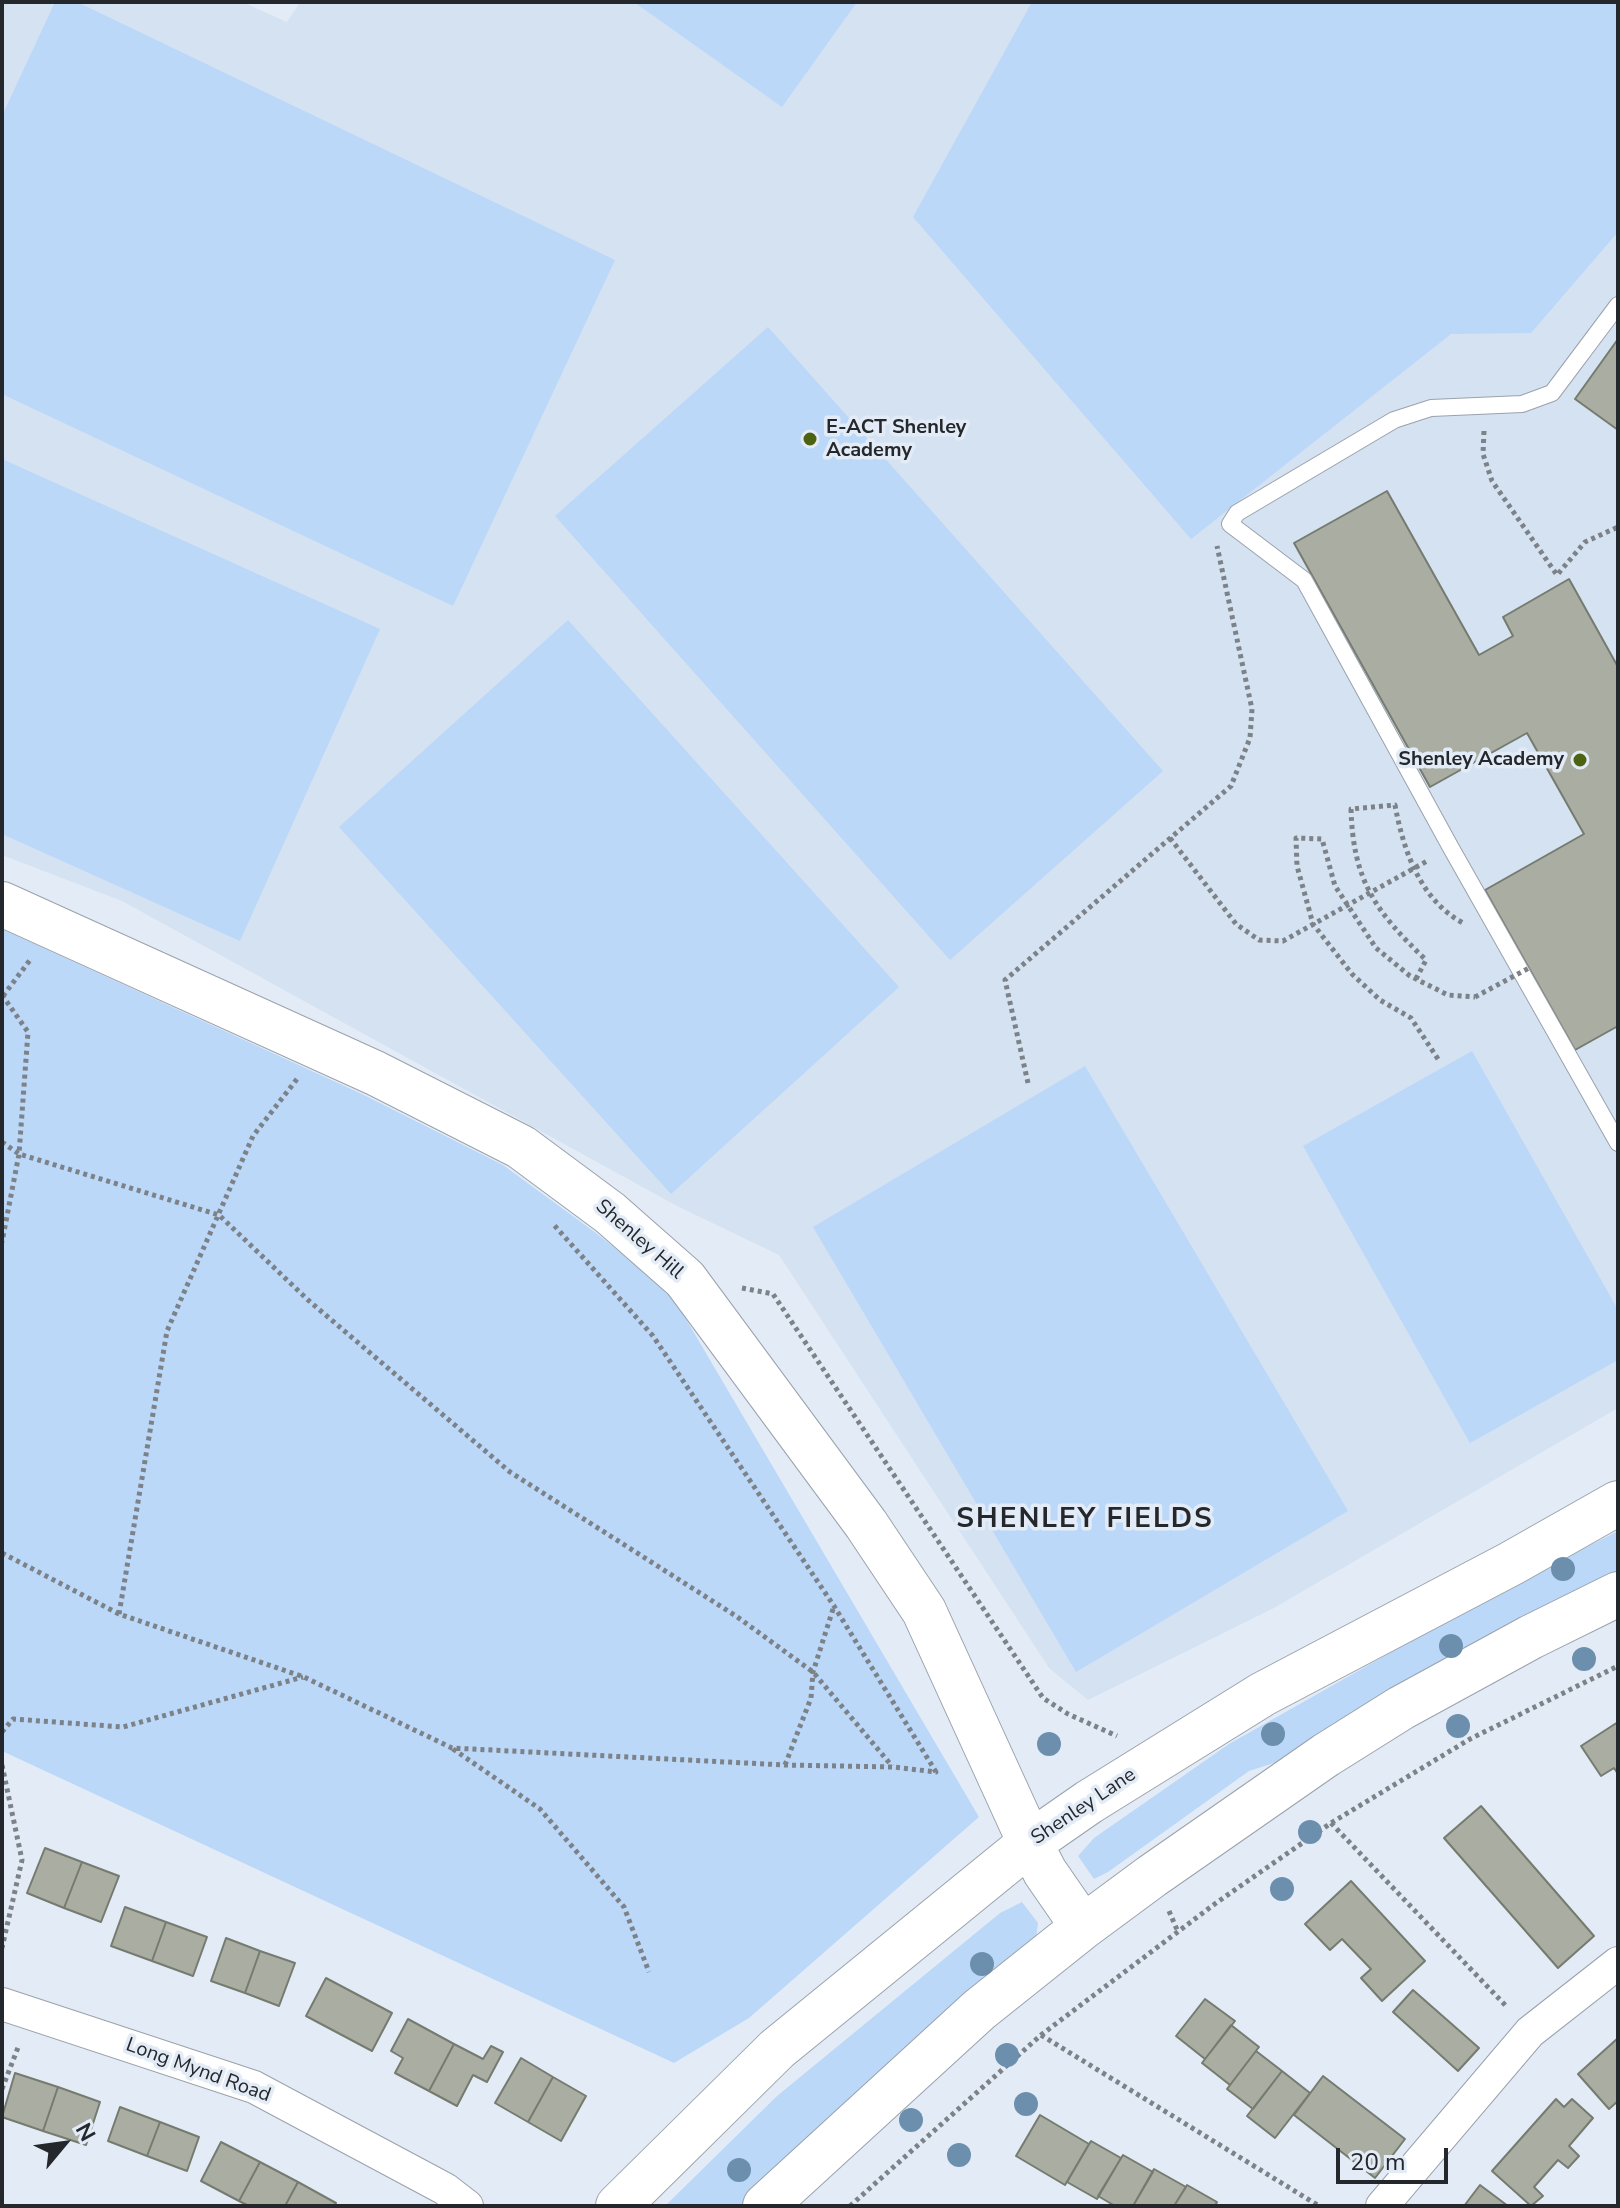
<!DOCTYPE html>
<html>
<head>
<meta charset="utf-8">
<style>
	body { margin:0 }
	#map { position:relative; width:1620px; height:2208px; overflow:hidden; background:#e3ecf6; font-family:"Nunito Sans",sans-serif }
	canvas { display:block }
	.frame { position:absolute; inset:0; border:4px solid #24272b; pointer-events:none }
	.north { position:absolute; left:24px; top:2104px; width:80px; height:80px; -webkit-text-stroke:6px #e3ecf6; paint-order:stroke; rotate:61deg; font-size:22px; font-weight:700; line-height:32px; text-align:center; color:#24272b }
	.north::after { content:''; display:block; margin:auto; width:28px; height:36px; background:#24272b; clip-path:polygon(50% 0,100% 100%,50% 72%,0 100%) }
	.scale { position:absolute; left:1336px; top:2148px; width:112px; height:36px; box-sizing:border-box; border:4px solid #24272b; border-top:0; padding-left:10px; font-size:24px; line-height:28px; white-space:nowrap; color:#24272b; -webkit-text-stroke:6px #e3ecf6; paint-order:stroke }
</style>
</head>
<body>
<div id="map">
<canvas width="1620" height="2208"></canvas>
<div class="frame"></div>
<div class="north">N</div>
<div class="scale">20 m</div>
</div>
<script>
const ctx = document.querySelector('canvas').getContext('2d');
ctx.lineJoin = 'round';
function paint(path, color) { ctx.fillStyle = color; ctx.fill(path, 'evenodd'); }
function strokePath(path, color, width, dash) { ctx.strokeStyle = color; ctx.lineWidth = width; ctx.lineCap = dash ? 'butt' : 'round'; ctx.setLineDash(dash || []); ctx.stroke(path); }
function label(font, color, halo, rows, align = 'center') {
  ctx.font = font + ' "Nunito Sans",sans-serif'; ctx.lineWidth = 7; ctx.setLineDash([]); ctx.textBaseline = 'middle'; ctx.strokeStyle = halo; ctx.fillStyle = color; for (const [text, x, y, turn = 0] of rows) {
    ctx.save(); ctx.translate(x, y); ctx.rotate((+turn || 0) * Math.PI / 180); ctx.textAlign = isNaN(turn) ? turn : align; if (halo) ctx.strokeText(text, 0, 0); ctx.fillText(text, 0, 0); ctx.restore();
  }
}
paint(new Path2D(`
	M2 2H242L287 22 300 2H1618V1408L1274 1608 1088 1700 1049 1668 779 1255 677 1206 122 901 2 855Z`), '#d4e2f2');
paint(new Path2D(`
	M55 2H77L615 260 453 606 2 394V116Z
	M634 2H857L782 107Z
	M1032 2H1618V232L1531 333 1451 334 1191 539 913 217Z
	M768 327 1163 771 950 960 555 516Z
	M2 459 380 629 240 941 2 834Z
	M568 620 899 987 671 1194 339 827Z
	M2 929 362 1094 503 1165 596 1233 670 1292 979 1817 749 2018 674 2063 2 1751Z
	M1472 1051 1618 1310V1360L1470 1443 1303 1146Z
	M1085 1066 1348 1511 1076 1672 813 1227Z
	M1618 1531V1580L1308 1752 1249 1771 1108 1872 1094 1879 1078 1856 1094 1838 1229 1744 1487 1598Z
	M1022 1902 1038 1923 1036 1938 747 2206H665L777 2096 1000 1913Z`), '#bbd8f9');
const building = new Path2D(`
	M1618 339V430L1575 399Z
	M1387 491 1479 655 1513 636 1503 617 1569 579 1618 667V1026L1575 1050 1485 890 1584 834 1527 733 1430 787 1294 543Z
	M1618 1722V1774L1614 1768 1601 1776 1581 1746Z
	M1481 1806 1594 1936 1558 1968 1444 1838Z
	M45 1848 82 1862 64 1908 27 1893Z
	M82 1862 119 1876 101 1922 64 1908Z
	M1351 1881 1425 1961 1382 2001 1361 1978 1371 1969 1342 1939 1330 1950 1305 1924Z
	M125 1907 166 1922 152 1961 111 1946Z
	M166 1922 207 1937 193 1976 152 1961Z
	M226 1938 260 1951 245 1993 211 1981Z
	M260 1951 295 1963 279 2006 245 1993Z
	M326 1978 392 2013 372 2051 306 2016Z
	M1413 1990 1479 2048 1458 2071 1393 2012Z
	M1205 1999 1235 2021 1205 2059 1176 2036Z
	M408 2019 454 2044 429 2091 395 2073 403 2058 391 2051Z
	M1231 2025 1259 2047 1230 2085 1202 2063Z
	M1618 2038V2101L1609 2109 1578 2074Z
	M454 2044 483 2059 491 2046 503 2052 487 2082 473 2075 457 2106 429 2091Z
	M1256 2051 1282 2071 1253 2109 1227 2089Z
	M521 2058 553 2077 528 2122 495 2103Z
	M1282 2071 1310 2093 1275 2138 1247 2116Z
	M15 2073 58 2087 43 2131 2 2117Z
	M1323 2076 1405 2139 1375 2178 1294 2115Z
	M553 2077 586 2096 561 2141 528 2122Z
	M58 2087 100 2102 86 2145 43 2131Z
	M1556 2099 1564 2107 1572 2099 1593 2118 1569 2146 1579 2156 1568 2168 1558 2160 1534 2187 1543 2196 1531 2206 1492 2171Z
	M120 2107 160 2122 147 2156 108 2141Z
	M1040 2115 1089 2144 1065 2185 1016 2156Z
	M160 2122 199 2137 187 2171 147 2156Z
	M1091 2141 1121 2158 1097 2199 1067 2182Z
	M221 2142 260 2162 239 2201 201 2181Z
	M1123 2155 1153 2172 1133 2206H1115L1098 2196Z
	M260 2162 298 2182 285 2206H249L239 2201Z
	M1154 2169 1186 2187 1174 2206H1133Z
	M298 2182 336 2203 334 2206H285Z
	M1187 2185 1217 2202 1215 2206H1174Z
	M1480 2185 1508 2206H1464Z`);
paint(building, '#a9ada2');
strokePath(building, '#767b70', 2);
const lane = new Path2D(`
	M1618 305 1552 393 1522 404 1431 408 1394 420 1237 513 1230 524 1304 580 1451 848 1618 1143`);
const street = new Path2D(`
	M2 2004 254 2087 445 2189 467 2206
	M1382 2206 1530 2032 1618 1963`);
const secondary = new Path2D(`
	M2 904 375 1073 521 1147 610 1213 685 1279 866 1524 924 1611 1030 1843 1045 1872 1083 1927
	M618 2206 777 2049 1030 1843 1089 1802 1263 1694 1512 1563 1618 1503
	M765 2206 979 2010 1083 1927 1152 1876 1326 1755 1401 1708 1531 1637 1618 1594`);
strokePath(lane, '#9aa2ac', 18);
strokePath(street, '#9aa2ac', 34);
strokePath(secondary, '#9aa2ac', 46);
strokePath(new Path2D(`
	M1484 431 1483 454 1492 481 1557 575 1585 542 1618 527
	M1170 838 1236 924 1259 940 1283 941 1429 860
	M1416 979 1426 960C1376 912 1353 881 1351 809L1395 805C1403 849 1420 900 1463 923
	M2 995 28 1032 19 1154 2 1242
	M3 996 30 960
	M1438 1059 1411 1018 1380 1000 1352 974 1313 924 1297 866 1296 838 1322 839 1335 886 1376 948 1410 976 1448 995 1475 997
	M1028 1083 1005 980 1231 786 1250 738 1252 709 1217 546
	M2 1142 19 1154 219 1215 308 1300 510 1472 736 1616 813 1672 892 1766
	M742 1288 773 1294 1043 1698 1068 1714 1117 1736
	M2 1553 119 1614 304 1677 452 1748 785 1765 893 1767 936 1772 834 1606 653 1336 554 1225
	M119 1614 167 1331 253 1136 297 1079
	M2 1732 13 1719 123 1727 303 1677
	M453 1749 540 1809 624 1907 649 1972
	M2 1765 22 1860 2 1948
	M785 1765 811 1698 813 1672 834 1606
	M1331 1823 1507 2007
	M1169 1911 1178 1932
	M1041 2035 1319 2206
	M2 2089 19 2045
	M850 2206 1041 2035 1216 1903 1331 1823 1470 1739 1618 1666`), '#7c8288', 5, [4, 4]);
strokePath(lane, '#fff', 16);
strokePath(street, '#fff', 32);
strokePath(secondary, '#fff', 44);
strokePath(new Path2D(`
	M1475 997 1529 968`), '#7c8288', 5, [4, 4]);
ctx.fillStyle = '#6d8fae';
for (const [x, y] of [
	[1563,1569],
	[1451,1646],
	[1584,1659],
	[1458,1726],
	[1273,1734],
	[1049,1744],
	[1310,1832],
	[1282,1889],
	[982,1964],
	[1007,2055],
	[1026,2104],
	[911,2120],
	[959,2155],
	[739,2170]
]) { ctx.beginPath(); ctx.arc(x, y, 12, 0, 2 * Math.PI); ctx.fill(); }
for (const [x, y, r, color] of [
	[810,439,8,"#4c6311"],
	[1580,760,8,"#4c6311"]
]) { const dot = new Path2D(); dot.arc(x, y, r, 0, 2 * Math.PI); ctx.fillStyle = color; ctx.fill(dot); strokePath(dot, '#e3ecf6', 3); }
label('bold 20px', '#24272b', '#e3ecf6', [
	["E-ACT Shenley",826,428],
	["Academy",826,451],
	["Shenley Academy",1564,760,"right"]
], 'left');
label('20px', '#24272b', '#e3ecf6', [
	["Shenley Hill",639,1240,41],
	["Shenley Lane",1084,1807,-34],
	["Long Mynd Road",198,2071,20]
]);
ctx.letterSpacing = '2px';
label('bold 28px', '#24272b', '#e3ecf6', [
	["SHENLEY FIELDS",1085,1520]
]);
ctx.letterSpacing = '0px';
</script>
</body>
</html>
